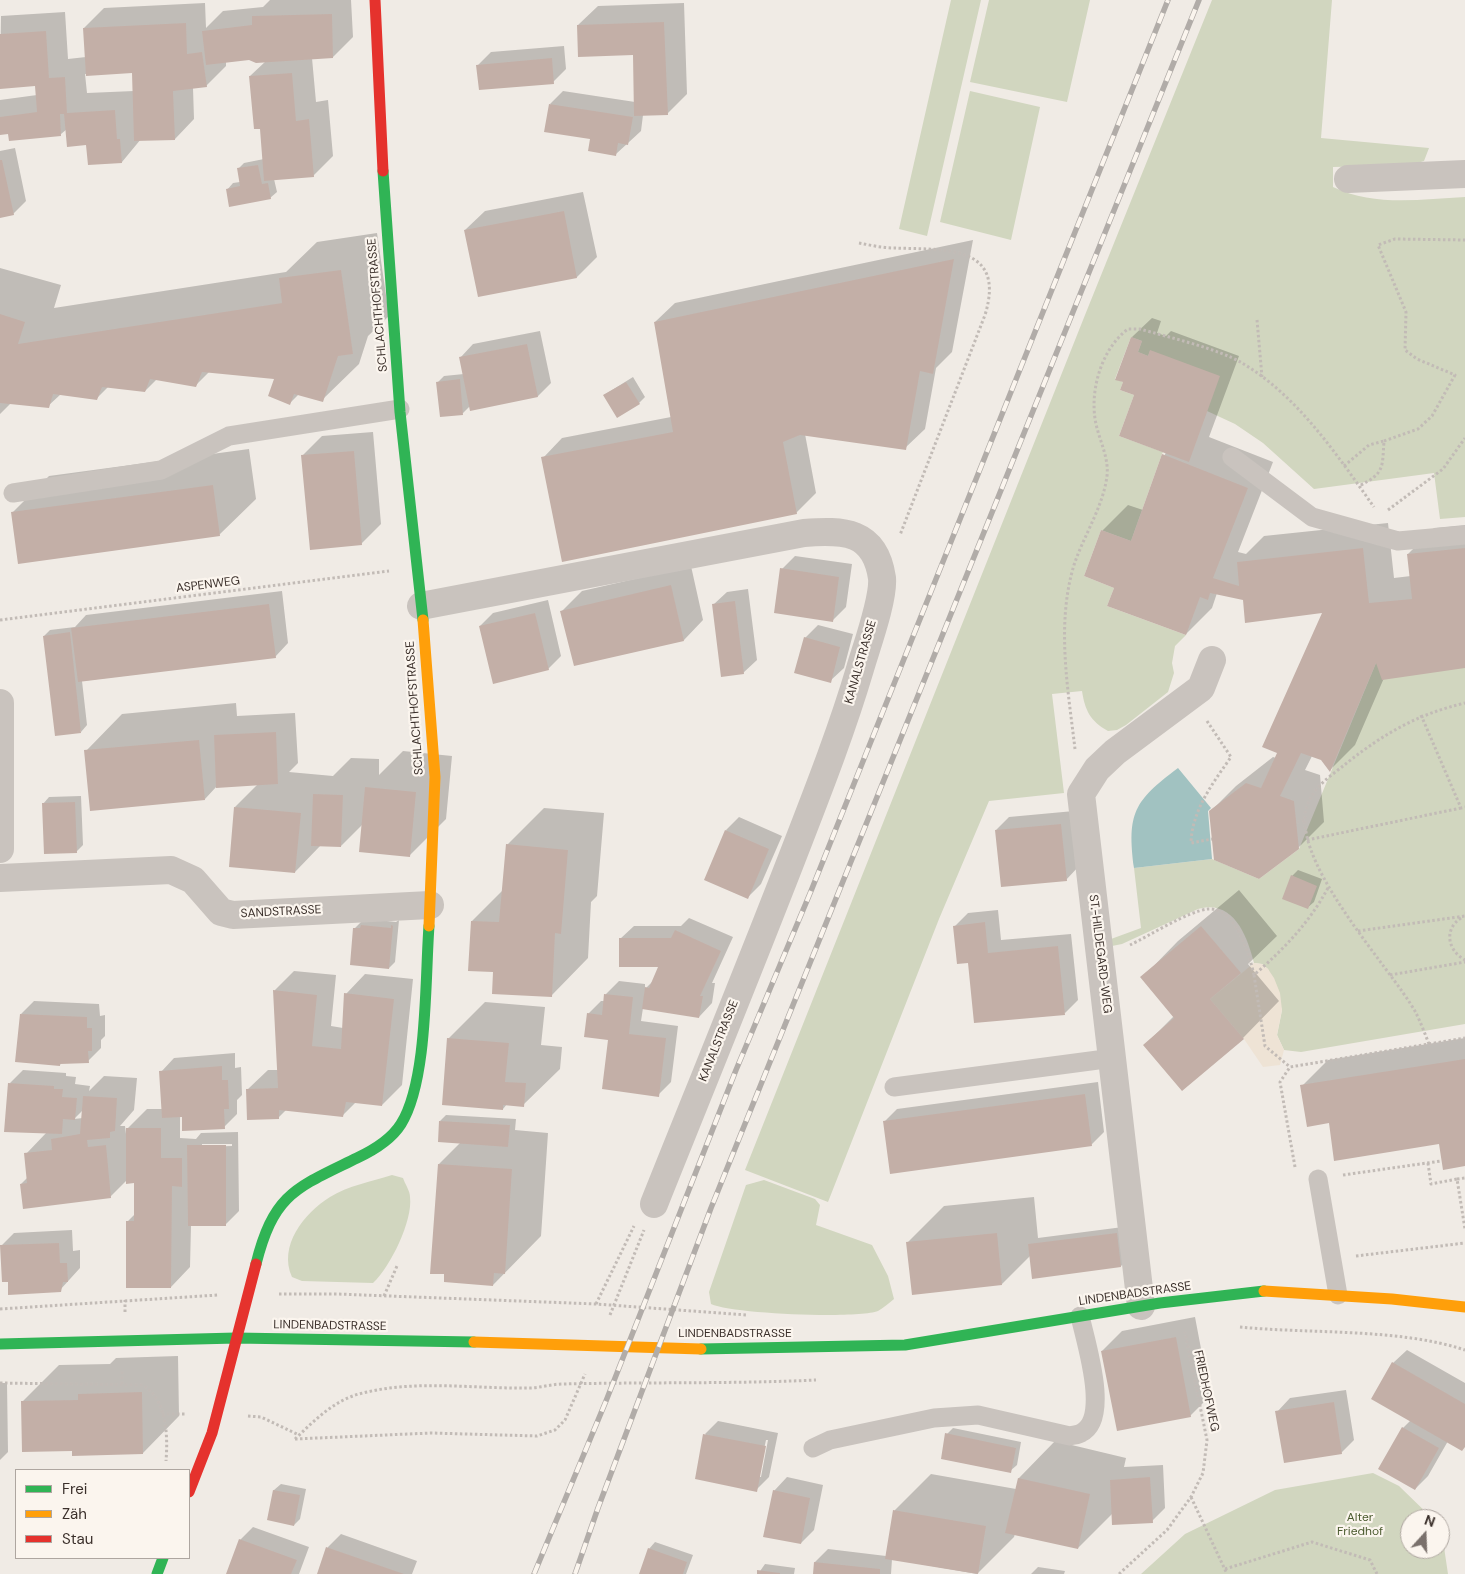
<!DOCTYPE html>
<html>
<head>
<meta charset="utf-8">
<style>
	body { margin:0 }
	#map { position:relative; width:1465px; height:1574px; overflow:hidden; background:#f0ebe5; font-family:"DM Sans",sans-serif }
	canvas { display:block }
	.legend { position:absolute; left:15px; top:1469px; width:175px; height:90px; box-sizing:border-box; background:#fbf5ee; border:1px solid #aea6a0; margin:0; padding:6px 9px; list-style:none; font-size:15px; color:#3b302b }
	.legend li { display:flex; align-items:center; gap:10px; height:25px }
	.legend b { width:25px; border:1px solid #aea6a0 }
	.north { position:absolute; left:1400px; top:1509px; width:50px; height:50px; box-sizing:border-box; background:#fbf5ee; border:1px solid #aea6a0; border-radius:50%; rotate:20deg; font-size:14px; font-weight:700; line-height:20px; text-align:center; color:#3b302b }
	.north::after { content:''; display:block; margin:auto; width:18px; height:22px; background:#7a716c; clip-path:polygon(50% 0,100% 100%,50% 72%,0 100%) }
</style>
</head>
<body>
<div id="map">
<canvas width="1465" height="1574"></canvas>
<ul class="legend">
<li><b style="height:6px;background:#30b455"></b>Frei</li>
<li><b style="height:6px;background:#ff9f0a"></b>Zäh</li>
<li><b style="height:6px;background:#e5322d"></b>Stau</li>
</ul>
<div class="north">N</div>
</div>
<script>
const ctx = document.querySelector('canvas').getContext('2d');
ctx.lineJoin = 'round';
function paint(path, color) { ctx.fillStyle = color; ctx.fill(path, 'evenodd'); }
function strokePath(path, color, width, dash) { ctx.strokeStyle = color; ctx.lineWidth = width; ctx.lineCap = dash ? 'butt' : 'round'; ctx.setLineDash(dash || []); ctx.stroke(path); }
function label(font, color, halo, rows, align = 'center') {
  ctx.font = font + ' "DM Sans",sans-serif'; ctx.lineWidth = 4.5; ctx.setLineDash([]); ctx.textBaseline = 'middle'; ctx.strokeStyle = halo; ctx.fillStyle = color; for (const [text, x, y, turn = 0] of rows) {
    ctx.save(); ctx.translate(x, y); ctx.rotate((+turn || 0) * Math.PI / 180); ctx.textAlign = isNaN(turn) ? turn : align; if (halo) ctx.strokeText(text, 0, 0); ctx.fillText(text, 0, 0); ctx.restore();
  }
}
paint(new Path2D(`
	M951 0H981L927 236 899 229Z
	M989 0H1090L1067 102 970 82Z
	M1212 0H1332L1321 138 1429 148 1424 161 1411 165 1333 167V187C1374 207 1421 199 1465 197V517L1440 519 1434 473 1314 489 1263 443 1235 424 1207 411 1150 351 1148 356 1138 352 1142 341 1131 337 1115 379 1123 382 1120 390 1134 395 1119 436 1163 452 1162 454 1131 541 1101 530 1084 576 1114 588 1107 606 1186 635 1175 646 1172 663 1174 673 1168 692 1126 725 1117 730 1108 731C1090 721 1085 710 1082 691L1052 694 1064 793 989 801 939 919 828 1202 745 1170 1085 315Z
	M970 91 1040 107 1011 240 940 222Z
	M1376 663 1465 668V1024L1301 1052 1284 1050 1277 1035 1282 1010 1268 969 1262 964 1254 963C1247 935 1233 899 1198 909L1122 944 1112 946 1111 939 1141 928 1134 868 1212 859 1259 879 1299 849Z
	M392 1175 403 1178C405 1184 410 1191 410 1197 413 1221 390 1267 373 1283L302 1281 292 1277C278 1246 304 1213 330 1197 347 1186 373 1181 392 1175Z
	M764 1180 815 1199 820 1205 816 1225 872 1245 888 1276 894 1299C889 1303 883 1308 878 1311 856 1319 732 1314 711 1304L709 1292 746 1185Z
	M1373 1473 1399 1486 1433 1519H1410V1549H1440V1525L1441 1527 1448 1574H1141L1185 1534 1275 1490Z`), '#d1d6bf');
paint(new Path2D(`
	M1254 963 1262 964 1268 969 1274 978 1280 993 1282 1010 1277 1035 1284 1050 1280 1065 1263 1067 1244 1039 1210 999Z`), '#eee3d5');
paint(new Path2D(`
	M1178 768 1211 808 1208 811 1212 859 1134 868C1127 813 1134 801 1178 768Z`), '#a1c2c1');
paint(new Path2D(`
	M270 0H351L353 37 333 57 312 58 316 102 328 100 333 156 313 176 274 179 277 192 270 198 227 190 233 183 240 182 238 169 244 163 264 159 261 127 250 76 266 61 249 59 226 61V66L206 86 193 88 194 119 175 139H141L122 162 88 144 67 129 61 134 10 139 9 133 0 134V100L37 95 36 85 0 88 1 16 65 12 68 59 86 57 84 28 104 8 205 3 206 28 223 11 263 7ZM133 72 134 91 87 93 85 74Z
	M684 3 687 94 667 114 643 115 641 131 616 154 591 138 550 104 563 91 635 102 634 54 578 25 598 6Z
	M564 46 566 69 553 82 478 65 491 52Z
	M15 148 26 201 13 214 0 217V151Z
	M583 192 597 257 577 277 479 296 465 230 485 211Z
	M377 233 389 316 368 336 359 364 322 400 299 394 290 403 276 378 210 371 196 385 157 379 145 391 109 386 96 399 61 394 48 406 11 403 0 414V268L61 285 54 308 286 272 317 242Z
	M973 240 952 352 936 368 925 429 905 448 805 434 816 493 796 513 543 458 562 438 671 417 655 322 675 303Z
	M1152 318 1161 321 1157 333 1166 336 1171 331 1239 356 1209 437 1273 462 1238 552 1246 554 1264 536 1388 523 1394 578 1411 576 1408 554 1434 528 1465 525V667L1384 678 1355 745 1330 770 1321 759 1312 756 1305 770 1320 775 1324 822 1298 848 1210 812 1236 786 1273 757 1276 758 1324 611 1217 593 1212 608 1186 634 1115 587 1102 531 1128 505 1143 510 1166 452 1135 394 1132 337Z
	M540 331 551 383 538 396 471 410 470 406 463 413 441 416 438 382 444 376 464 374 460 358 473 344Z
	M633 377 645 397 639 403 604 395Z
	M373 432 381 524 361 544 302 456 322 436Z
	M249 449 256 499 219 535 12 513 49 476Z
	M795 556 852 564 846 607 832 621 782 569Z
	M691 566 703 620 684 640 575 665 562 611 582 591Z
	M748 589 757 660 743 673 713 605 727 592Z
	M282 591 288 643 275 657 82 681 87 725 81 732 44 636 50 630 75 627 86 615Z
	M548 600 561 656 548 669 480 626 493 613Z
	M818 625 853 634 844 668 830 681 805 638Z
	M236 703 237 716 295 713 298 763 289 772 333 776 351 758 379 759V775L403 751 452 756 446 819 409 856 363 824 341 846 321 845 295 872 235 807 258 784 217 786 205 799 86 751 122 714Z
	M81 796 83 845 76 852 43 804 49 797Z
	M544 808 604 813 597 896 591 902 588 958 552 995 494 971 472 921 503 890 507 845Z
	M1074 811 1079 866 1066 880 996 830 1009 817Z
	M739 817 782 836 761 884 748 897 726 830Z
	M1298 870 1322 879 1314 902 1307 908 1292 876Z
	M1239 890 1277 936 1248 964 1279 1001 1243 1038 1145 1045 1174 1016 1142 978 1178 941Z
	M998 910 1001 940 1071 934 1078 1000 1065 1013 969 962 955 926 968 913Z
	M689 918 733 937 712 983H715L712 1003 699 1017 643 1008 641 1021 678 1026 671 1082 658 1095 588 1014 601 1001H605L606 994 619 981 645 984V989L654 980 660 966 620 939 634 926H681Z
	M368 919 396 922 399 920 395 962 389 968 355 928 361 922H365Z
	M294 971 336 975 331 1026 343 1028 346 994 365 974 413 979 402 1085 382 1105 356 1102 343 1115 287 1109 278 1118 248 1089 268 1070H278L275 990Z
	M34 1001 99 1004 100 1016 105 1015V1036L101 1040V1048L88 1061 62 1062 60 1065 21 1014Z
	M485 1002 545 1007 541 1045 562 1047 560 1069 523 1105 507 1104 503 1109 448 1039Z
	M1465 1038V1165L1440 1142 1330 1121 1302 1086 1328 1060Z
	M235 1053V1068L241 1067 242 1095 237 1100V1114L224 1127 180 1116V1138L196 1139 201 1133 238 1132 239 1211 226 1224 191 1225 190 1267 171 1287 128 1221 135 1214 136 1182 127 1180 110 1197 21 1184 28 1177 26 1154 47 1132 10 1083 23 1070 66 1073V1076L76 1077 75 1084 90 1086 89 1091 104 1076 137 1078 134 1110 120 1126H125L126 1134H128V1128L147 1109H162L161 1072 174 1058ZM83 1110V1118L74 1119ZM202 1144H232V1146L202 1147Z
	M1098 1082 1104 1132 1091 1145 884 1122 897 1109Z
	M446 1115 516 1119 515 1130 548 1133 541 1236 493 1285 439 1164 461 1142 440 1121Z
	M1034 1197 1038 1238 1123 1227 1127 1260 1121 1266 1031 1255 1002 1284 907 1243 944 1206Z
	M72 1230 73 1251 80 1250V1268L60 1290 9 1281 1 1246 14 1233Z
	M1195 1317 1210 1396 1190 1416 1102 1351 1122 1331Z
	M1407 1350 1465 1383V1447L1448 1441 1428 1476 1415 1489 1403 1428 1411 1420 1373 1398 1393 1363Z
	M178 1356 179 1416 143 1453 74 1450 22 1402 59 1365 110 1364 116 1358Z
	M0 1383H7L8 1452 0 1460Z
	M1346 1390 1354 1440 1341 1453 1277 1412 1290 1398Z
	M718 1421 778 1433 769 1477 756 1490 705 1434ZM766 1440H768L761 1477H758Z
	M953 1428 1021 1442 1017 1465 1010 1471 947 1434Z
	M1055 1441 1126 1458 1124 1467 1163 1465 1165 1508 1152 1521 1113 1513 1078 1548 1015 1534 1014 1537 977 1574 892 1559 891 1574H814L815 1562 828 1549 886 1556 895 1510 931 1474 1016 1489 1019 1478Z
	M787 1477 823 1485 814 1530 801 1543 774 1491Z
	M281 1484 306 1489 300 1519 294 1525 268 1519 274 1490Z
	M253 1527 309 1547 299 1574H228L240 1540Z
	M341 1534 417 1561 412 1574H318L328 1547Z
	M655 1542 693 1555 686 1574H640L649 1549Z
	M765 1564 795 1568 794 1574H758Z
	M1038 1567 1065 1571 1064 1574H1031Z`), '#0003');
paint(new Path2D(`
	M332 14 333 58 256 63 249 60 206 65 202 31 252 25V16Z
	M664 22 668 115 634 116 633 55 578 57 577 25Z
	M186 23 187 54 202 52 207 87 173 91 175 140 134 141 132 73 86 76 83 28Z
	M46 31 49 78 65 77 67 113 115 110 117 139H120L122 163 88 165 86 145 67 147 64 114H60L61 136 9 141 8 134 0 135V117L37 112 35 86 0 89V34Z
	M552 58 554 84 479 90 476 65Z
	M292 73 296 121 309 119 314 177 264 181 260 129H254L249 76Z
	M549 104 633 117 628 145 618 143 616 156 588 151 590 139 544 132Z
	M0 160H2L14 215 0 218Z
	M258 165 262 184 268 183 271 199 229 207 226 189 240 186 237 168Z
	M564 211 577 278 478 297 464 230Z
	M954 259 933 374 920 371 906 450 800 435 783 442 797 514 562 562 541 457 673 432 654 322Z
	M341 270 353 354 338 356 323 402 294 394 290 405 268 396 274 379 202 372 196 387 150 379 145 392 102 387 97 400 53 394 49 408 0 403V314L25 322 18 344 282 303 279 278Z
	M1131 337 1142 341 1138 352 1148 356 1150 350 1220 376 1189 462 1119 436 1134 395 1120 390 1123 382 1115 380Z
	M527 344 538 397 470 411 459 357Z
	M460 379 463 415 440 417 436 382Z
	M626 382 640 404 617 418 603 395Z
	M354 451 362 545 310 550 301 455Z
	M1162 454 1248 488 1213 578 1239 586 1237 562 1363 548 1369 603 1412 599 1407 554 1465 548V668L1382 680 1376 663 1330 772 1321 760 1301 753 1280 796 1294 801 1299 849 1259 879 1214 860 1209 811 1246 783 1261 788 1277 753 1262 747 1322 613 1245 623 1243 600 1210 593 1208 600 1200 597 1186 635 1107 606 1114 588 1084 576 1101 530 1131 541Z
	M213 485 220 536 18 564 11 512Z
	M780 568 839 577 833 622 774 613Z
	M671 585 684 641 574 666 560 611Z
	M735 601 744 674 721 677 712 604Z
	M269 604 276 658 78 682 71 628Z
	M535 613 549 670 493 684 479 626Z
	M70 632 81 733 55 736 43 636Z
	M804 637 840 647 831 683 794 673Z
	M276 732 278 784 216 788 214 735Z
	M199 740 205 800 90 811 84 750Z
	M365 787 416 792 410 857 359 852Z
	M313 794 343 795 341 847 311 846Z
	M75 802 77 853 44 854 42 803Z
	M234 807 301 813 295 873 229 867Z
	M1061 824 1067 881 1001 887 995 830Z
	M725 830 769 849 748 899 704 880Z
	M506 844 568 850 561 934 555 933 552 997 492 994 493 972 468 971 471 921 499 922Z
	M1291 875 1317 886 1308 909 1282 899Z
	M985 922 988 953 1058 946 1065 1015 974 1023 968 963 957 964 953 926Z
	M361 925 391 928V925L393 926 389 969 350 965 353 928H360Z
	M1201 926 1241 973 1210 999 1244 1039 1182 1091 1143 1045 1174 1018 1140 977Z
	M675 930 721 951 700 996H703L699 1018 642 1009 645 987 649 988 658 967H619V938H671Z
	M273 990 317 995 312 1046 341 1049 344 993 394 999 382 1106 346 1102 343 1117 279 1110V1119L247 1120 246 1089 278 1088Z
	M604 994 633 997 629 1034 666 1038 659 1097 602 1089 608 1040 584 1037 587 1013 602 1015Z
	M20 1014 87 1017V1028H92V1051H88L89 1063 60 1064V1066L15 1062Z
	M447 1038 509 1043 505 1082 526 1083 524 1107 503 1105V1110L442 1105Z
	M1465 1059V1166L1443 1170 1439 1144 1334 1161 1329 1123 1307 1127 1300 1085Z
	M222 1066V1080H228L229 1109H224L225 1129 182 1131V1117L162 1118 159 1071Z
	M8 1083 54 1086V1089H63L62 1097 77 1098 75 1120 63 1119 62 1134 4 1132Z
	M1085 1094 1092 1146 890 1174 883 1121Z
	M83 1096 117 1098 115 1131 110 1132V1138L87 1140 88 1147 106 1145 111 1198 23 1209 20 1184 27 1183 24 1153 52 1150 51 1139 80 1134Z
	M439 1121 510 1125 508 1147 438 1142Z
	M126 1128H161V1158H182V1187L172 1186 171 1288H126V1221H134V1183L126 1184Z
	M187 1145H226V1226H188Z
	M438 1164 512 1169 505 1274 494 1273 493 1286 444 1282V1274H430Z
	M997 1233 1002 1285 912 1295 906 1242Z
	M1117 1233 1121 1267 1032 1279 1028 1244Z
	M59 1243 60 1263H67L68 1282H63L61 1292 8 1295V1282H2L0 1245Z
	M1176 1337 1191 1417 1117 1431 1101 1351Z
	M1392 1362 1465 1404V1447L1462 1451 1371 1399Z
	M142 1392 143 1454 72 1456V1451L22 1452 21 1401 78 1400V1394Z
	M1334 1402 1342 1454 1284 1463 1275 1411Z
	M1402 1427 1439 1448 1415 1490 1378 1469Z
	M945 1433 1016 1448 1011 1473 941 1459Z
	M703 1434 766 1446 757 1492 695 1479Z
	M1150 1477 1153 1523 1112 1525 1110 1480Z
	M1018 1478 1090 1494 1078 1549 1005 1533Z
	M273 1490 300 1495 294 1526 267 1520Z
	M773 1490 810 1498 801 1544 763 1537Z
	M893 1510 986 1526 978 1574 885 1559Z
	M239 1539 297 1560 291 1574H226Z
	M326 1547 404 1574H317Z
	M648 1548 687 1562 683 1574H639Z
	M814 1562 880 1569V1574H813Z
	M757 1570 780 1573V1574H757Z`), '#c3afa7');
strokePath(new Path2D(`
	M859 243C870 245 882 248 894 248 942 250 1007 243 985 315L900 535
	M1257 320 1262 377
	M1384 441 1418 429 1432 416 1455 375 1417 359 1405 350 1406 312 1378 245 1395 239 1465 240
	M1344 466 1369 445 1384 441C1382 468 1385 473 1359 486
	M1388 510 1443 469 1465 438
	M0 620 389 571
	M1421 715 1461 808 1465 807
	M1207 721 1231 757C1213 783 1192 810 1191 843L1212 839
	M1075 749C1068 689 1056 624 1074 565 1084 535 1103 507 1107 476 1109 458 1100 442 1096 424 1089 392 1101 349 1128 329H1140C1168 337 1219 349 1242 363 1298 396 1337 455 1374 507
	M1297 822 1305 820
	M1307 840 1461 808
	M1461 918C1444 929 1447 950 1465 960
	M1358 931 1465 916
	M1130 945C1149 936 1188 911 1208 909 1236 907 1249 954 1254 975 1285 948 1310 922 1329 886
	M1254 975 1265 1046 1290 1067
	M1390 975 1465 962
	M1429 1044C1425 1034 1421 1023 1416 1013 1391 967 1280 852 1310 799 1318 783 1335 773 1348 762 1385 733 1418 714 1465 703
	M1428 1163 1431 1184 1457 1179 1465 1229
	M1295 1167 1280 1082 1290 1067 1465 1038
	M1343 1175 1441 1161
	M1457 1179 1465 1178
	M1356 1256 1465 1243
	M279 1294H337L596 1304 747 1315
	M384 1296 397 1266
	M596 1304 634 1226
	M0 1309 218 1295
	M125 1312V1300
	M610 1315 644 1230
	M1240 1327C1310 1334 1399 1328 1465 1350
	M0 1383 143 1385C167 1400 168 1436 166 1461
	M122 1384V1371
	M162 1414H187
	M248 1416 261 1417 299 1435
	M295 1439C314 1421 333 1401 359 1394 414 1379 473 1389 529 1388 540 1388 551 1384 563 1384 647 1382 731 1384 816 1380
	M295 1439 431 1433 537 1436 555 1430 565 1420 585 1374
	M1191 1497 1227 1574
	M1225 1569 1312 1542 1370 1560 1377 1574
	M1119 1574 1167 1530 1191 1497 1203 1473 1207 1440 1185 1332`), '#c2bbb6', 3, [2.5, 2.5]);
strokePath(new Path2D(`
	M1232 457 1312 517 1398 541 1465 535
	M13 493 161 470 229 436 400 409
	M894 1087 1113 1058
	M1318 1179 1338 1295
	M813 1448 830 1440 934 1418 978 1415 1070 1436C1073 1435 1078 1435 1081 1433 1111 1419 1085 1340 1080 1316`), '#c9c3be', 19);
strokePath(new Path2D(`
	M1348 179 1465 174
	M421 606 804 533C843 530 875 530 882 578 884 599 866 648 860 669 841 733 816 796 792 858 747 974 700 1089 654 1204
	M0 703V849
	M0 878 171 870 193 880 221 912 233 915 430 905
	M1141 1306 1081 794 1097 769 1115 752 1201 688 1212 660`), '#c9c3be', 28);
strokePath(new Path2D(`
	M383 171 400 412 423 620
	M256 1264C274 1193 296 1188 357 1158 374 1150 391 1140 401 1124 428 1081 425 978 429 926
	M0 1344 236 1338 474 1342
	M701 1349 905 1345 1160 1303 1264 1291
	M157 1574 163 1558`), '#30b455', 11);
strokePath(new Path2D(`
	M423 620 435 777 429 926
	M1264 1291 1392 1299 1465 1307
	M474 1342 701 1349`), '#ff9f0a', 11);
strokePath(new Path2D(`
	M375 0 383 171
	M189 1492 212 1433 256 1264`), '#e5322d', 11);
const rail = new Path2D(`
	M534 1574 606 1401 736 1070 811 891 1168 0
	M575 1574 598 1508 711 1208 1199 0`);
strokePath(rail, '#b1aca8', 5.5);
strokePath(rail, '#fbf5ee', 4, [11]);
label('12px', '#3b302b', '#fbf5ee', [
	["SCHLACHTHOFSTRASSE",378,305,-95],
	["ASPENWEG",208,585,-7],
	["KANALSTRASSE",861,662,-74],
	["SCHLACHTHOFSTRASSE",415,708,-94],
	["SANDSTRASSE",281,912,-3],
	["ST.-HILDEGARD-WEG",1100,954,83],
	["KANALSTRASSE",719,1041,-68],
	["LINDENBADSTRASSE",1135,1294,-8],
	["LINDENBADSTRASSE",330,1326,1],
	["LINDENBADSTRASSE",735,1334],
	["FRIEDHOFWEG",1206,1391,78]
]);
label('12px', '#4a5a2e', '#fbf5ee', [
	["Alter",1360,1518],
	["Friedhof",1360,1532]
]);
</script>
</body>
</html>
